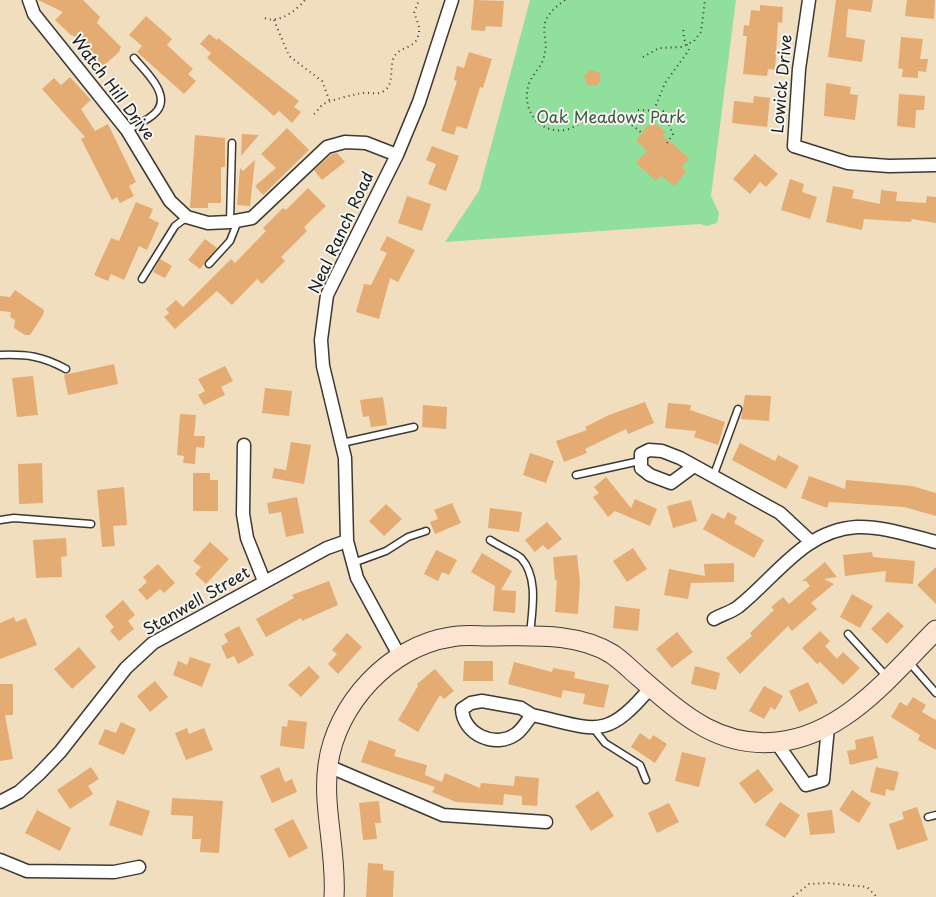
<!DOCTYPE html>
<html>
<head>
<meta charset="utf-8">
<style>
	body { margin:0 }
	canvas { display:block; background:#f1debf }
</style>
</head>
<body>
<canvas width="936" height="897"></canvas>
<script>
const ctx = document.querySelector('canvas').getContext('2d');
ctx.lineJoin = 'round';
function paint(path, color) { ctx.fillStyle = color; ctx.fill(path, 'evenodd'); }
function strokePath(path, color, width, dash) { ctx.strokeStyle = color; ctx.lineWidth = width; ctx.lineCap = dash ? 'butt' : 'round'; ctx.setLineDash(dash || []); ctx.stroke(path); }
function label(font, color, halo, rows, align = 'center') {
  ctx.font = font + ' "Playpen Sans",sans-serif'; ctx.lineWidth = 4; ctx.setLineDash([]); ctx.textBaseline = 'middle'; ctx.strokeStyle = halo; ctx.fillStyle = color; for (const [text, x, y, turn = 0] of rows) {
    ctx.save(); ctx.translate(x, y); ctx.rotate((+turn || 0) * Math.PI / 180); ctx.textAlign = isNaN(turn) ? turn : align; if (halo) ctx.strokeText(text, 0, 0); ctx.fillText(text, 0, 0); ctx.restore();
  }
}
paint(new Path2D(`
	M530 0H736L711 196 719 213 717 223 707 226 700 224 445 242 479 191Z`), '#91df9c');
paint(new Path2D(`
	M38 0H83L100 17 97 23 121 47 119 52 98 71 78 51 83 40 71 35 55 20 63 12Z
	M474 0 504 1 502 27 486 26 485 31 471 30Z
	M836 0H873L871 12 848 9 846 37 865 40 862 62 828 57Z
	M907 0H935L934 19 905 16Z
	M760 5 783 7 782 23 778 22 775 70 768 69 767 76 743 74 747 36H743L744 25 749 26 751 10 760 11Z
	M146 16 172 39 167 45 193 69 188 74 196 81 184 94 137 52 142 46 129 35Z
	M209 34 217 40 218 38 299 101 294 107 301 112 292 123 279 111 274 116 207 58 211 53 200 44Z
	M901 37 923 39 920 59H928L926 72 918 71V78L902 77 903 69 898 68Z
	M469 52 492 59 483 88 480 87 467 129 457 126 454 135 441 131 457 81 454 80 457 66 464 68Z
	M590 70 599 72 601 80 596 86 587 85 584 76Z
	M70 77 91 100 81 109 95 131 108 124 136 182 129 186 134 196 120 203 117 197 112 200 81 139 85 137 42 89 54 78 61 85Z
	M826 83 851 87 850 94 858 95 855 120 824 116Z
	M899 94 925 96 924 110H916L915 128 897 126Z
	M754 96 770 98 767 127 732 123 734 101 753 103Z
	M652 121 666 132 663 136 689 158 682 167 686 171 675 186 661 176 656 181 636 163 647 151 636 140Z
	M287 128 309 150 263 195 255 186 276 168 261 154Z
	M242 134 259 135 241 156Z
	M195 135 225 138V167H221V203H208V208H190Z
	M432 146 459 156 446 191 428 184 436 164 426 160Z
	M337 153 345 162 322 180 314 170 332 154Z
	M755 154 778 174 766 187 760 182 750 194 733 179Z
	M255 160 250 206 237 205 240 168 243 171Z
	M790 179 804 184 802 192 817 197 810 219 781 210Z
	M833 186 854 190 852 198 880 204 881 190 897 192 896 201 926 203 927 196 936 197V223L912 219 911 222 864 219 862 230 826 222Z
	M308 188 326 206 304 227 307 231 281 257 285 261 262 284 257 279 232 305 217 291 175 329 164 317 169 313 166 309 176 300 183 307 231 259 235 263 266 231 263 228 283 208 286 210Z
	M407 196 431 204 422 231 398 223Z
	M136 202 153 209 149 218 159 223 147 250 139 246 124 280 111 274 108 281 94 275 111 238 119 241Z
	M387 236 415 250 398 282 390 278 379 319 356 312 364 284 371 285 387 253 380 250Z
	M205 239 217 248 200 269 188 260Z
	M160 259 172 266 165 278 153 272Z
	M15 290 44 310 43 315 30 335H25L14 328 15 320 10 317 11 312 0 311V296L10 297Z
	M114 364 118 384 68 395 64 375Z
	M225 366 233 381 221 387 225 395 204 405 198 395 205 391 198 379Z
	M33 376 38 415 17 417 12 378Z
	M265 388 292 391 289 416 262 413Z
	M745 395 771 396 769 421 741 419Z
	M383 397 387 425 371 427 369 416 363 417 360 400Z
	M645 402 654 423 628 434 626 429 585 449 587 453 564 462 556 441 587 430 585 427 609 415Z
	M668 403 691 405 690 410 725 422 718 445 694 437 696 431 665 428Z
	M423 405 447 407 446 429 422 427Z
	M180 414 196 415 194 436H205L204 448 196 447 195 464 183 463 184 456 177 455Z
	M291 442 311 445 304 484 272 478 274 468 286 470Z
	M740 443 775 461 778 455 799 466 786 489 732 460Z
	M530 453 554 461 546 483 523 475Z
	M42 463 43 503 19 504 18 464Z
	M193 473H210V480H218V511H193Z
	M809 476 845 489 846 480 912 486 936 493V516L904 507 829 502 827 508 801 498Z
	M606 477 631 508 635 499 657 509 650 526 615 511 608 517 593 497 599 493 594 487Z
	M124 487 127 525 113 526 115 546 102 547 97 490Z
	M297 497 304 533 286 537 281 512 269 514 267 503Z
	M691 500 697 521 673 528 667 506Z
	M452 503 461 523 435 534 430 522 438 519 434 510Z
	M386 504 402 519 384 536 369 521Z
	M490 508 522 512 519 532 488 528Z
	M728 512 737 517 734 523 764 540 754 558 703 529 712 513 724 519Z
	M547 522 562 539 548 550 543 545 535 552 525 540Z
	M66 538 67 556 61 557 62 577 36 578 33 540Z
	M210 542 229 559 206 584 195 574 201 567 193 561Z
	M633 548 647 569 627 582 613 561Z
	M436 550 457 560 449 575 442 572 438 581 424 574Z
	M872 552 873 557 915 561 913 584 885 582 886 571 845 576 843 555Z
	M482 553 512 571 501 590 516 591 515 613 493 611 495 586 471 572Z
	M577 555 580 582 578 614 555 612 557 580H555L553 557Z
	M825 562 837 577 824 579 834 584 811 603 817 609 792 631 788 626 740 674 726 658 752 636 750 633 774 610 771 607 783 597 789 604 810 586 806 581H802Z
	M734 563V582L691 583 688 599 664 595 669 569 705 576 704 564Z
	M158 564 175 583 164 593 160 589 147 600 138 590 147 582 143 577Z
	M936 567V604L917 585Z
	M329 581 338 605 302 621 301 618 266 637 256 619 294 598 292 595Z
	M852 594 873 606 860 628 840 617Z
	M123 600 135 615 128 621 134 629 119 641 110 631 114 627 105 616Z
	M615 606 640 609 638 631 613 628Z
	M888 612 904 626 887 644 871 629Z
	M14 617 16 622 26 618 37 645 0 659V623Z
	M239 626 254 655 238 664 234 656 227 659 221 646 228 642 224 634Z
	M820 631 830 641 825 646 837 659 843 652 860 668 843 685 820 662 817 664 802 648Z
	M677 632 693 652 672 668 656 649Z
	M347 633 362 647 338 674 328 664 337 654 332 650Z
	M79 647 96 667 72 689 54 669Z
	M190 657 211 664 202 687 173 675 178 661 187 665Z
	M464 661H493V681H463Z
	M514 662 552 672 553 668 575 672 574 678 609 685 604 708 583 704 585 694 563 690 561 698 508 684Z
	M309 666 320 677 301 697 288 685Z
	M695 666 720 673 716 690 691 684Z
	M435 669 454 691 444 699 440 695 418 732 398 720 418 686 417 684Z
	M155 681 168 697 150 712 137 696Z
	M808 682 818 703 799 712 789 691Z
	M0 684H13V715H5L13 759 0 761Z
	M764 686 783 696 775 710 771 707 764 719 749 711Z
	M913 697 926 705 922 712 936 720V750L918 740 920 735 891 717 900 702 907 706Z
	M288 720 307 722 304 749 280 746 282 726 287 727Z
	M121 722 136 729 124 755 98 744 105 729 116 733Z
	M187 728 189 734 204 728 213 750 186 760 175 733Z
	M640 733 650 740 653 735 667 744 655 763 631 747Z
	M873 736 878 758 850 765 847 751 856 749 855 740Z
	M369 740 396 750 394 756 427 765 425 775 442 782 445 773 480 788 481 783 514 786 515 776 539 778 537 806 522 805V796L504 794 503 805 456 802 432 792 435 787 361 762Z
	M682 752 706 758 699 787 675 781Z
	M91 767 99 779 88 786 93 794 70 809 57 790Z
	M279 767 285 782 292 779 297 792 272 803 260 776Z
	M876 767 899 772 894 791 886 789 885 796 870 792Z
	M758 769 774 790 755 804 739 783Z
	M852 790 871 803 859 823 839 810Z
	M598 791 614 816 591 831 575 806Z
	M172 798 223 801 219 853 200 852 201 839H192L193 816 171 815Z
	M117 800 150 811 142 836 109 825Z
	M379 801 381 823H375L377 839 363 840 359 803Z
	M780 802 800 815 785 838 765 825Z
	M669 803 679 822 657 833 648 813Z
	M917 807 928 840 897 850 889 824 904 819 902 812Z
	M37 810 71 828 60 851 25 833Z
	M832 810 835 833 810 835 807 813Z
	M293 819 308 848 289 858 274 829Z
	M368 863 383 864V870L394 871 393 897H366Z`), '#e4ab72');
const lane = new Path2D(`
	M127 130C136 125 150 120 157 111 171 94 144 70 134 58
	M230 222 232 143
	M209 264 230 241 238 221
	M142 279 175 226 187 217
	M0 355C27 354 42 356 66 369
	M342 443 414 427
	M576 475 640 461
	M713 477 738 409
	M0 520 14 518 91 524
	M490 540C497 545 517 554 521 558 539 578 532 610 530 635
	M353 563 386 551 408 537 426 531
	M848 634 887 677
	M909 662 936 693
	M594 729 605 743 640 765 646 780
	M928 817 936 815`);
const street = new Path2D(`
	M29 0 34 14 127 130 170 201 187 217 208 223 230 222 252 218 327 147 345 142 366 143 397 155
	M809 0 799 69 794 146 848 163 889 166 936 165
	M244 445 243 514 247 538 264 581
	M694 466 671 483 650 475 641 468V454L649 450 662 451 680 458 780 513 810 541
	M714 619C721 615 731 612 738 607 776 577 804 530 857 527 883 526 911 536 936 542
	M400 657 357 578 347 541 345 458 323 366 321 340 327 295 397 155 419 102 452 0
	M482 701 521 708 532 715C527 721 522 730 516 734 495 749 463 734 462 709L471 703Z
	M532 715C595 729 605 742 651 687
	M776 742 806 785 823 780 828 727
	M328 766 443 815 546 822
	M0 802 19 792 39 774 60 752 126 668 153 643 327 548 347 541
	M0 860 27 871 114 872 139 867`);
const secondary = new Path2D(`
	M334 897C337 852 322 807 328 765 336 704 390 646 451 637 464 634 478 636 491 636 530 636 577 632 612 654 621 660 630 669 639 677 681 713 717 748 777 742 845 735 891 675 936 630`);
strokePath(lane, '#3c3934', 9);
strokePath(street, '#3c3934', 15);
strokePath(secondary, '#3c3934', 21);
strokePath(new Path2D(`
	M565 0C529 26 553 33 543 60 539 70 530 77 528 87 522 111 540 134 565 130 575 128 583 120 592 116
	M265 18C278 24 296 11 305 0
	M274 20 289 56 322 81 330 102
	M643 57 659 48 682 47 694 41 701 32 705 0
	M638 110 663 111 673 134 665 146
	M654 110 665 83 689 50 684 39 683 26
	M314 114C317 112 319 108 322 105 327 101 355 94 363 93 369 92 376 95 382 92 395 87 389 67 394 57 399 47 412 49 417 39 422 29 417 21 414 13L419 0
	M632 125 642 133
	M793 897 809 884 828 883 867 887 877 897`), '#3c3934', 2, [1, 4]);
strokePath(lane, '#fff', 6);
strokePath(street, '#fff', 12);
strokePath(secondary, '#fde4d0', 19);
label('16px', '#1c1c1c', '#f6f6f2', [
	["Lowick Drive",783,84,-85],
	["Watch Hill Drive",112,88,53],
	["Neal Ranch Road",342,233,-65],
	["Stanwell Street",197,602,-30]
]);
label('16px', '#3f5642', '#f6f6f2', [
	["Oak Meadows Park",611,119]
]);
</script>
</body>
</html>
